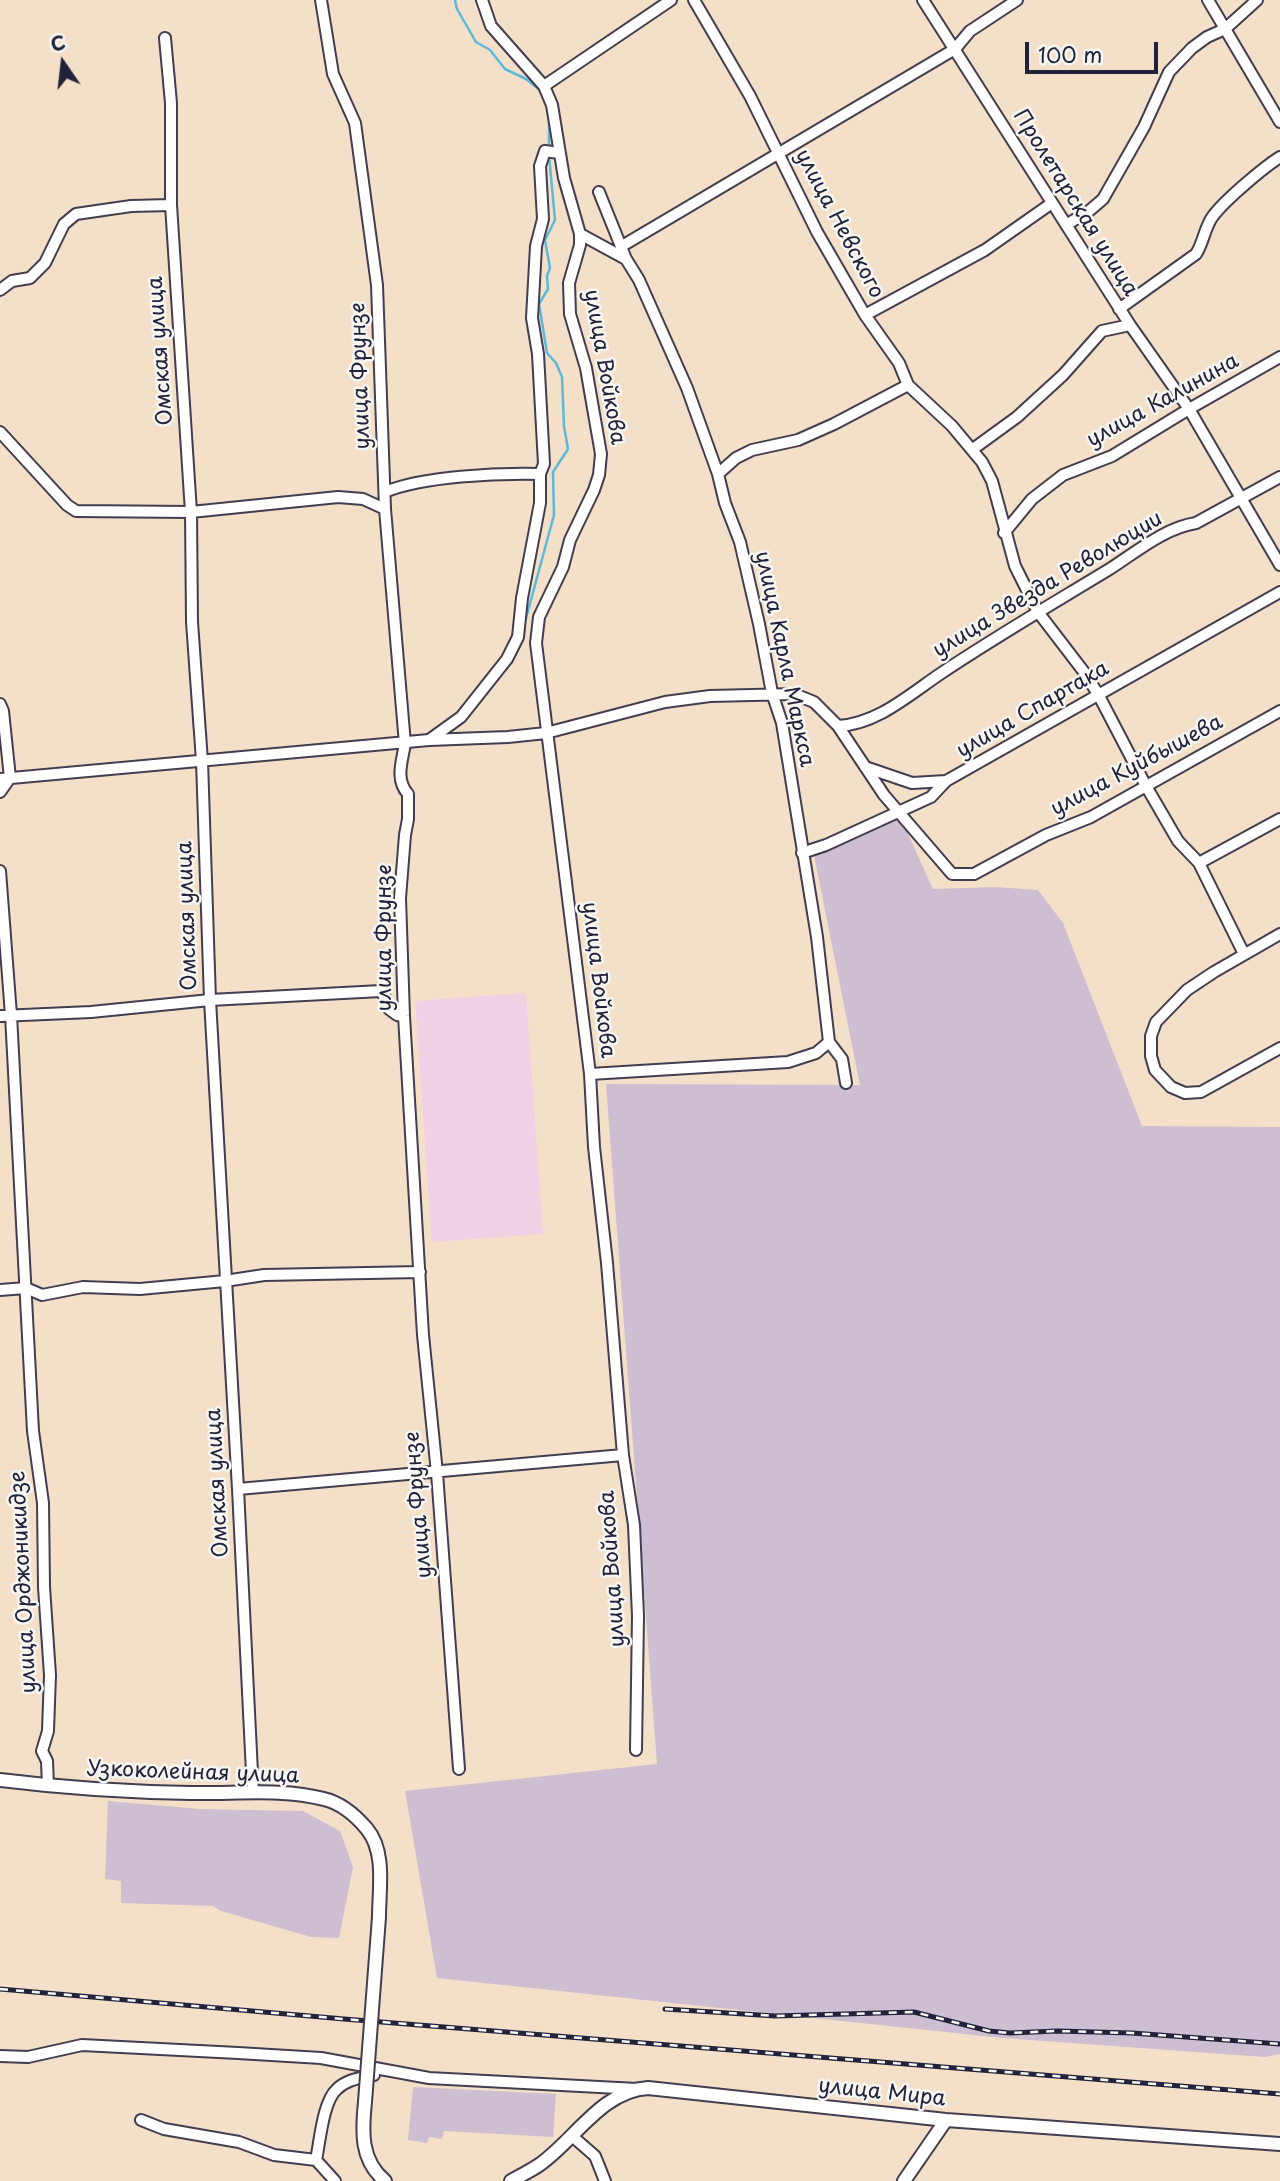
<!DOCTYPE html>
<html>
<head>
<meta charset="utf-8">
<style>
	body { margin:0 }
	#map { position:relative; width:1280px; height:2181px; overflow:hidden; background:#f4e0c8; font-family:"Playpen Sans",sans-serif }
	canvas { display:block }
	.north { position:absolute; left:28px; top:28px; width:70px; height:70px; -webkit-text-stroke:5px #f6f6f2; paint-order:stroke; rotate:346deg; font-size:19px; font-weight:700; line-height:28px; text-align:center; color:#22223b }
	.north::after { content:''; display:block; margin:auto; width:24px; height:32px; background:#22223b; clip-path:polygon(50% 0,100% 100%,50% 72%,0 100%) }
	.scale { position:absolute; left:1025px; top:42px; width:133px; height:32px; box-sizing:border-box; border:4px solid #22223b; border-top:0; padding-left:9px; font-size:21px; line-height:24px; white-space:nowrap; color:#22223b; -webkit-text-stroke:5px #f6f6f2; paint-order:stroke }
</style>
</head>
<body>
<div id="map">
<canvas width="1280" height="2181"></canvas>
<div class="north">С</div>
<div class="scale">100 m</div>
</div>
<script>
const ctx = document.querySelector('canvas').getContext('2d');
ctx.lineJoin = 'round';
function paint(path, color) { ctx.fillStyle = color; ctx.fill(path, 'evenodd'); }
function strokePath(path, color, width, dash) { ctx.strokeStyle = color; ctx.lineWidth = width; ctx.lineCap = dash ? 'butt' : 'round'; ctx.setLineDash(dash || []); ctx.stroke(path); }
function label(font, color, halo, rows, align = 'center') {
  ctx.font = font + ' "Playpen Sans",sans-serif'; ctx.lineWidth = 5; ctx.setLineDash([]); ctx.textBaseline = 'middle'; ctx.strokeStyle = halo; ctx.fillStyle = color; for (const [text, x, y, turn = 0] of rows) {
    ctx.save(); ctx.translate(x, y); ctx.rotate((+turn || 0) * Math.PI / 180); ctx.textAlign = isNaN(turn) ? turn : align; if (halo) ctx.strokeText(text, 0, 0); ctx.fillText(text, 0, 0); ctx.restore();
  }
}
paint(new Path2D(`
	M526 993 543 1234 432 1242 415 1001Z`), '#f0d0e5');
paint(new Path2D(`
	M900 816 933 889 996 887 1038 890 1063 923 1142 1126 1280 1127V2054L1265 2057 1002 2038 437 1978 405 1791 657 1764 606 1084 860 1085 814 855Z
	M108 1801 200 1809 303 1811 340 1831 353 1867 339 1938 311 1937 221 1911 213 1906 121 1903V1881L105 1879Z
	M413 2087 556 2094 553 2137 444 2131 442 2139 429 2137 427 2143 408 2140Z`), '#cebed2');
strokePath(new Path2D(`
	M455 0 457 9 476 42 490 50 505 69 526 79 541 91
	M549 116V148
	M525 622 554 515 553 472 568 449 564 426 562 377 556 363 547 353 539 304 548 289 547 276 550 268 545 240 555 220 549 155`), '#5cb9da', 2.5);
const minor = new Path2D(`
	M321 0 333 74 355 123 377 285 385 509 405 744C402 761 395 780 408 794V819L405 835 400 898 404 1016 423 1335 437 1473 459 1769
	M482 0 491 26 544 86 552 105 564 178 580 234 626 259
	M694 0 750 96 817 232 865 315 899 363 908 385 952 426 982 462 992 481 1015 566 1038 612 1084 672 1098 694 1146 786 1178 841 1199 863 1244 954
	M923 0 1130 325 1189 409 1280 565
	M1208 0 1280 122
	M165 38 171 103V205L191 512 192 622 202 761 210 1000 238 1489 253 1793
	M544 86 671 0
	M599 192 626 259 639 280 687 388 718 474 725 503 740 542 759 624 772 693 782 723 817 937 829 1042 842 1059 846 1083
	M1066 225 1089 211 1103 199 1144 127 1169 72 1192 48 1207 37 1225 29 1257 0
	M580 234V245L569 283 570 314 586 368 601 454 599 475 594 490 570 540 563 567 539 617 536 643 590 1074 594 1147 607 1263 623 1455 634 1525 638 1616 636 1750
	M622 246 955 49 970 31 1017 0
	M0 290 12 281 30 278 45 263 64 224 76 214 131 206 171 205
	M1119 309 1196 254C1203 243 1204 231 1211 219 1221 203 1263 168 1280 157
	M865 315 985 250 1052 203
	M0 432 67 505 76 511 191 512 338 497 363 499 385 509
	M973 449 1017 417 1063 375 1102 331 1130 325
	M718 474 736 458 752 450 798 440 834 424 908 385
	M385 492C423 476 498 473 540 474
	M1004 533 1032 499 1063 475 1112 456 1189 409 1280 357
	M0 704 3 711 10 778 0 792
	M838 726C877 724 909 695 940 674 995 637 1052 604 1108 570 1135 553 1164 528 1196 523L1280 477
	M429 740 461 717 507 659 518 637 522 598 540 503V474L544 464 538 354 532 318 536 246 543 219 540 166 545 151 559 153
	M865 767 912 783 946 781
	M0 779 429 740 508 737 546 733 665 702 710 696 794 694 814 702 838 726 884 795 952 874H974L1046 835 1091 817 1280 711
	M802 853 826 845 931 797 946 781 1280 592
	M1199 863 1280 819
	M0 871 11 1015 33 1431 43 1503 44 1587 50 1675 48 1731 42 1751 47 1761 48 1786
	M1280 934 1214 972 1187 990 1156 1022 1151 1036V1056L1155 1070 1171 1087 1185 1093 1201 1092 1280 1048
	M0 1016 91 1012 210 1000 381 991 386 999 389 1009 397 1015 404 1016
	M590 1074 788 1062 816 1053 829 1042
	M0 1290 26 1288 42 1295 83 1287 140 1289 225 1281 264 1275 420 1272
	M238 1489 623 1455
	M0 2056 28 2057 82 2045 238 2053 321 2058 429 2078 637 2089
	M141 2120 164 2129 239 2142 274 2155 316 2160
	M572 2136 595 2156 605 2181
	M335 2181 316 2160C320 2141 323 2101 337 2089 347 2079 362 2078 374 2075`);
const tertiary = new Path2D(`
	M0 1780C64 1788 127 1792 191 1793 235 1794 282 1788 324 1799 341 1803 356 1816 367 1829 386 1852 379 1889 379 1917
	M365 2102C362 2131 360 2160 385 2181
	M511 2181C520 2176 530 2171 539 2165 575 2140 601 2091 648 2088L946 2120 1280 2144
	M904 2181 946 2120`);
strokePath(minor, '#423e50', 14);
strokePath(tertiary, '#423e50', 16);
strokePath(minor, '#fff', 10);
strokePath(tertiary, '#fff', 12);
const rail = new Path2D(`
	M0 1989 344 2019 1280 2094
	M665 2009 775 2016 914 2012 989 2031 1010 2033 1057 2031 1132 2033 1280 2044`);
strokePath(rail, '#22223b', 5);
strokePath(rail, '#f6f6f2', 2.5, [8]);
const tertiaryBridge = new Path2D(`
	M365 2102 379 1917`);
strokePath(tertiaryBridge, '#423e50', 16, []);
strokePath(tertiaryBridge, '#fff', 12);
label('21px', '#22223b', '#f6f6f2', [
	["Пролетарская улица",1075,203,58],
	["улица Невского",839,224,62],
	["Омская улица",161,351,-94],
	["улица Войкова",604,367,80],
	["улица Фрунзе",361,376,-92],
	["улица Калинина",1163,401,-29],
	["улица Звезда Революции",1048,585,-31],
	["улица Карла Маркса",784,659,78],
	["улица Спартака",1033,710,-30],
	["улица Куйбышева",1137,766,-28],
	["Омская улица",188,916,-92],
	["улица Фрунзе",385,938,-90],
	["улица Войкова",598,980,83],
	["Омская улица",218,1483,-93],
	["улица Фрунзе",419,1505,-95],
	["улица Войкова",613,1569,-94],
	["улица Орджоникидзе",24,1582,-93],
	["Узкоколейная улица",193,1773,2],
	["улица Мира",882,2093,6]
]);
</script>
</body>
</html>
